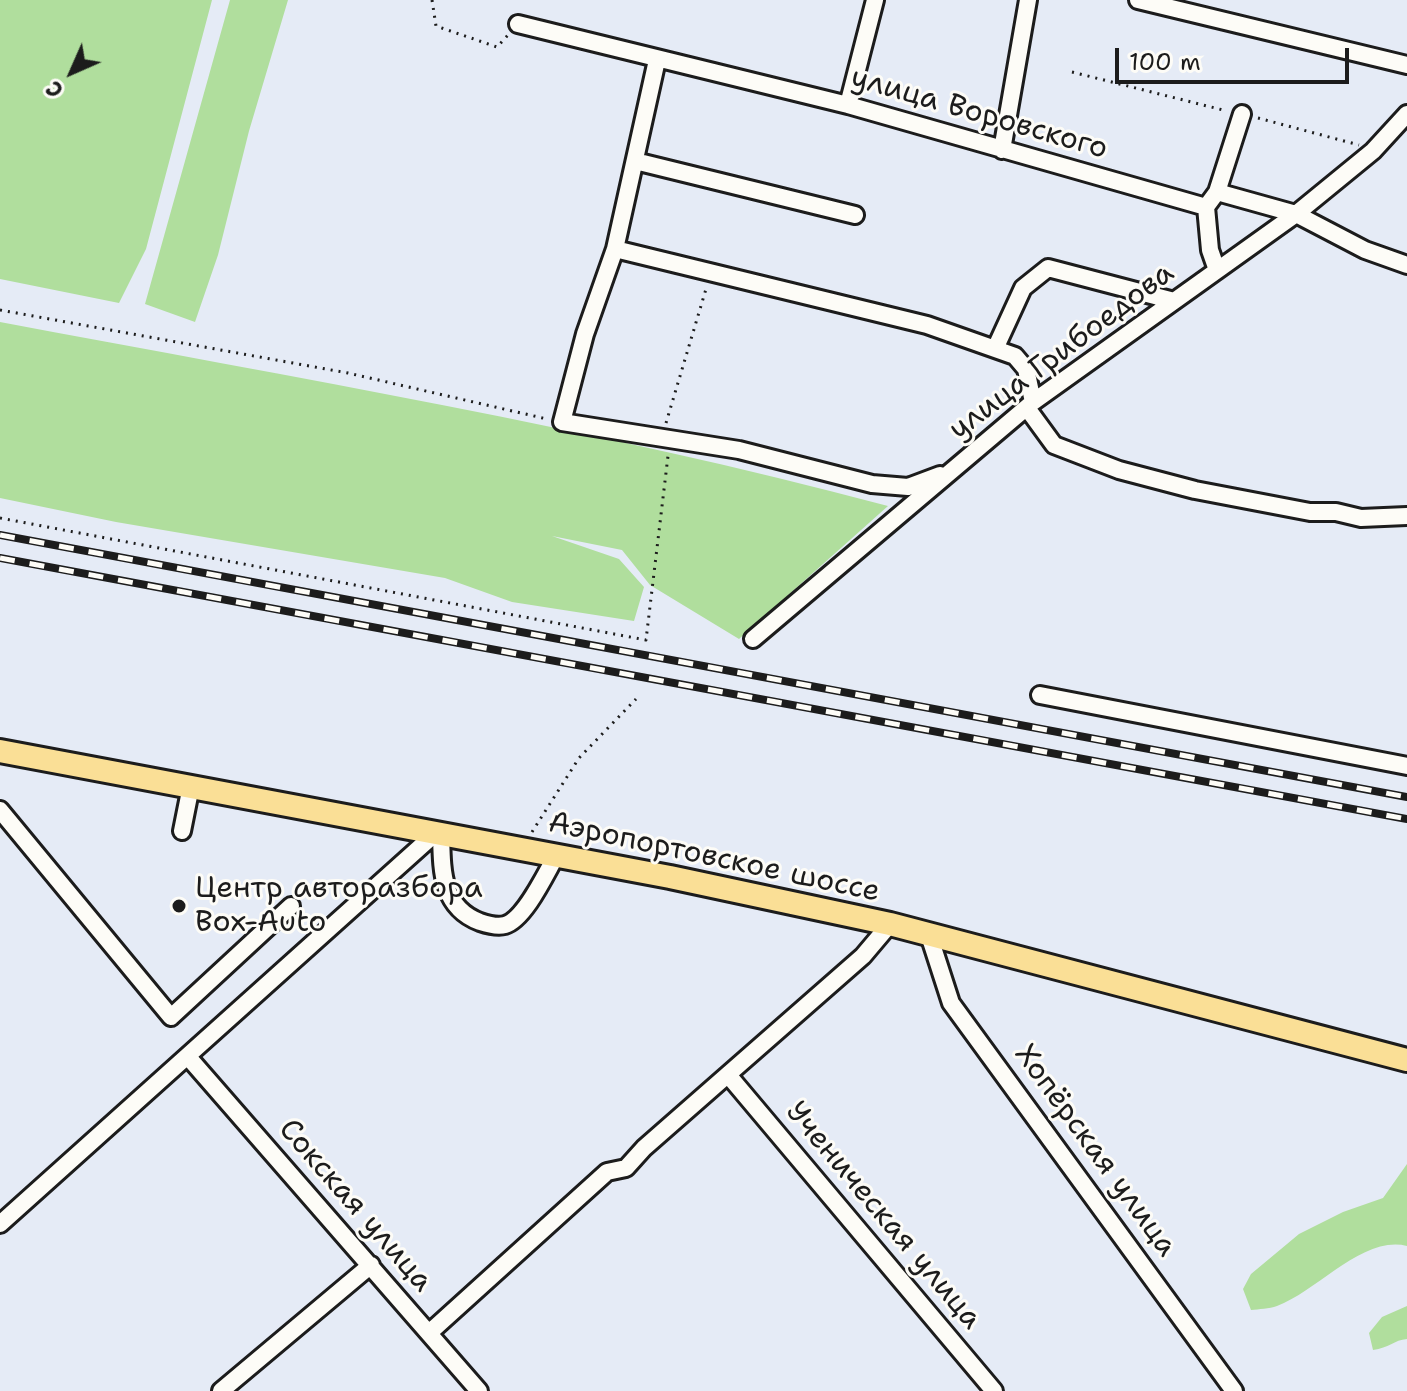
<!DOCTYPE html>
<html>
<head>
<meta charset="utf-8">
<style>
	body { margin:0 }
	#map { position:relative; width:1407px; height:1391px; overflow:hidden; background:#e5ebf6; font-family:"Shantell Sans",sans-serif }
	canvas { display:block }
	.north { position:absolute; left:32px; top:32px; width:80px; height:80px; -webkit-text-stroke:6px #fdfcf7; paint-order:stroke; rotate:225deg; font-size:22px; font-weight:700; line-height:32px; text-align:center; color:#1c1c1c }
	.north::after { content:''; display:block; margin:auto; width:28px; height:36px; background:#1c1c1c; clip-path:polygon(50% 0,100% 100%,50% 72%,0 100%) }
	.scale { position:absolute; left:1115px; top:48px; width:234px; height:36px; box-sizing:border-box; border:4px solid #1c1c1c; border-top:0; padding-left:10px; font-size:24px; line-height:28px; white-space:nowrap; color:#1c1c1c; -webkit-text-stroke:6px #fdfcf7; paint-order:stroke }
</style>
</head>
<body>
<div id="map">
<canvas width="1407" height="1391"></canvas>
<div class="north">С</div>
<div class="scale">100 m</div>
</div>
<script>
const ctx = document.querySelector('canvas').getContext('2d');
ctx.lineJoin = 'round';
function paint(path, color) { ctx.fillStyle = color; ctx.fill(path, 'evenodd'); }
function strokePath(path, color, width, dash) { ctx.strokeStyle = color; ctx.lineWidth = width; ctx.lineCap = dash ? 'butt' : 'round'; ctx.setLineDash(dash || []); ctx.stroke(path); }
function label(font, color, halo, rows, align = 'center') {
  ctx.font = font + ' "Shantell Sans",sans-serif'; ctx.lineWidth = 6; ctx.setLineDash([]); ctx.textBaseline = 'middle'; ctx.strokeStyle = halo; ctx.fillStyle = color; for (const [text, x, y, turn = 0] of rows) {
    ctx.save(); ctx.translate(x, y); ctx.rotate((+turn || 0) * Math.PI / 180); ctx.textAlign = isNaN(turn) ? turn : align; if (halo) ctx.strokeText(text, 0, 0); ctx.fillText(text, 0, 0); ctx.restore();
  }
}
paint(new Path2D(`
	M0 0H212L146 249 119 303 0 279Z
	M230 0H288L249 131 218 255 195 322 145 304Z
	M0 322C297 378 596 428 888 506L739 639 650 585 622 550 552 536 619 559 644 587 634 621 512 602 445 578 116 522 0 498Z
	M1407 1164V1246C1363 1235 1318 1291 1277 1306 1269 1309 1259 1309 1251 1310L1243 1289 1251 1274 1299 1234 1343 1212 1383 1198Z
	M1407 1306V1339C1394 1340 1389 1348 1373 1350L1369 1333 1382 1317Z`), '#b0de9d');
const minor = new Path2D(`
	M1138 0 1407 65
	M518 24 848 105 1206 207 1217 192 1296 214 1365 250 1407 265
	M657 60 615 249 585 334 562 422 739 450 872 484 908 487 940 475
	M848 105 875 0
	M1002 150 1028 0
	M635 161 855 215
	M1217 192 1242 114
	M1206 207 1210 250 1217 270
	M615 249 927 325 1015 356 1026 369 1033 402
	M995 349 1023 288 1048 268 1174 301
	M1027 408 1054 445 1119 470 1195 490 1310 512H1336L1361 518 1407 516
	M753 639 1033 402 1296 214 1373 151 1407 114
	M1040 695 1407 766
	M0 810 171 1017 291 906
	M182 831 191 786
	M441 832C442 868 440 907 480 922 486 924 498 927 505 925 525 919 546 873 556 856
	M929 935 951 1003 1234 1391
	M189 1058 479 1391
	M729 1076 994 1391
	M0 1224 438 831
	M429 1333 607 1172 626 1168 644 1148 863 956 890 924
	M221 1391 371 1265`);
const major = new Path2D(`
	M0 751 670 877 890 924 1407 1060`);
strokePath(minor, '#1c1c1c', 22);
strokePath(major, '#1c1c1c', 28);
strokePath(new Path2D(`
	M432 0 436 26 497 47 509 34
	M1072 72 1227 111
	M1258 118 1359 145
	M0 310 348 373 547 419
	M666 423 706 289
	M0 518 646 640 668 456
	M532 832 579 758 636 699`), '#1c1c1c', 3, [2, 6]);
strokePath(minor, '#fdfcf7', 16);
strokePath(major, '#fadf96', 22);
const rail = new Path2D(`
	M0 535 1407 797
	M0 558 1407 819`);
strokePath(rail, '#1c1c1c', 8);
strokePath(rail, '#fdfcf7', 5, [15]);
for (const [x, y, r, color] of [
	[179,906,8,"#1c1c1c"]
]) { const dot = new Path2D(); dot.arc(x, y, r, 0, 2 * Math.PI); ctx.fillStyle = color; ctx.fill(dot); strokePath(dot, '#fdfcf7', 3); }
label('30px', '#1c1c1c', '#fdfcf7', [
	["улица Воровского",979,114,16],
	["улица Грибоедова",1062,352,-37],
	["Аэропортовское шоссе",714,858,12],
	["Хопёрская улица",1095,1151,54],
	["Сокская улица",355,1206,49],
	["Ученическая улица",883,1216,50]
]);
label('30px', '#1c1c1c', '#fdfcf7', [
	["Центр авторазбора",195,889],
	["Box-Auto",195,923]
], 'left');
</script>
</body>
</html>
